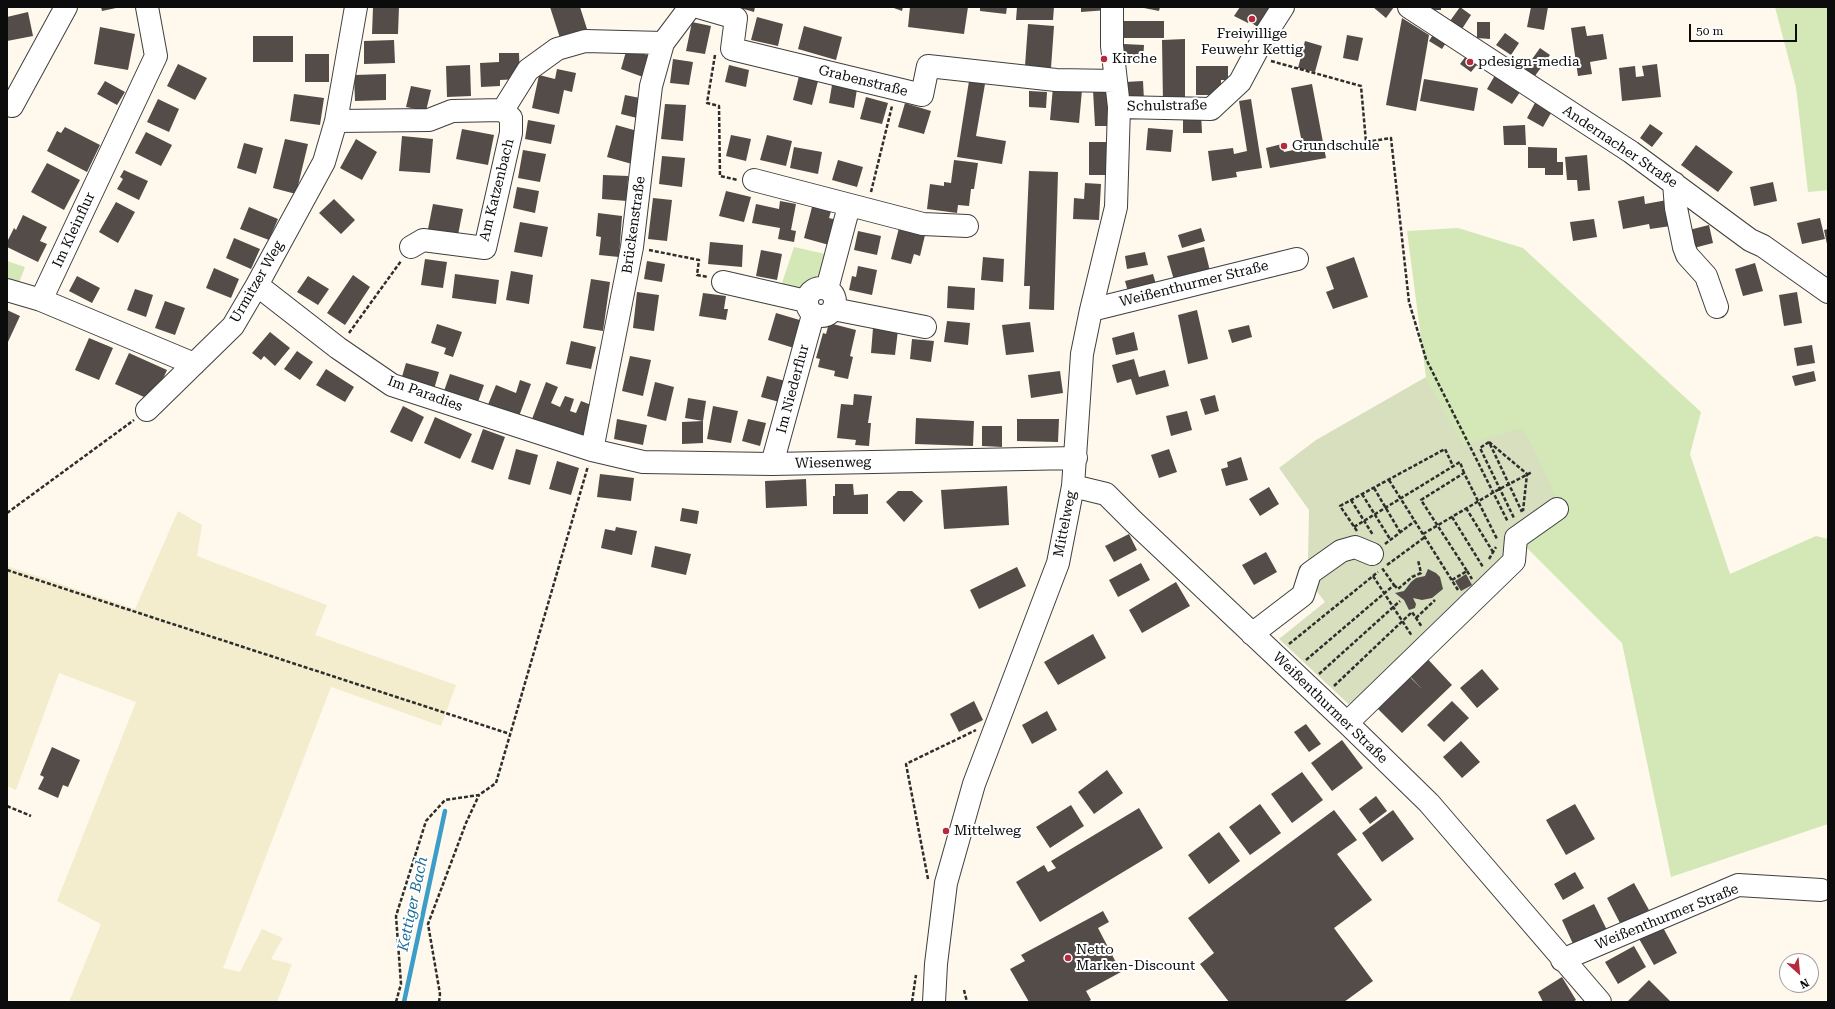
<!DOCTYPE html>
<html>
<head>
<meta charset="utf-8">
<style>
	body { margin:0 }
	#map { position:relative; width:1835px; height:1009px; overflow:hidden; background:#fef9ec; font-family:"Roboto Serif",serif }
	canvas { display:block }
	.frame { position:absolute; inset:0; border:8px solid #0c0c0c; pointer-events:none }
	.north { position:absolute; left:1779px; top:953px; width:40px; height:40px; box-sizing:border-box; background:#fff; border:1px solid #9e9e9e; border-radius:50%; rotate:153deg; font-size:11px; font-weight:700; line-height:16px; text-align:center; color:#0c0c0c }
	.north::after { content:''; display:block; margin:auto; width:14px; height:18px; background:#b7293c; clip-path:polygon(50% 0,100% 100%,50% 72%,0 100%) }
	.scale { position:absolute; left:1689px; top:24px; width:108px; height:18px; box-sizing:border-box; border:2px solid #0c0c0c; border-top:0; padding-left:5px; font-size:12px; line-height:14px; white-space:nowrap; color:#0c0c0c; -webkit-text-stroke:3px #fff; paint-order:stroke }
</style>
</head>
<body>
<div id="map">
<canvas width="1835" height="1009"></canvas>
<div class="frame"></div>
<div class="north">N</div>
<div class="scale">50 m</div>
</div>
<script>
const ctx = document.querySelector('canvas').getContext('2d');
ctx.lineJoin = 'round';
function paint(path, color) { ctx.fillStyle = color; ctx.fill(path, 'evenodd'); }
function strokePath(path, color, width, dash) { ctx.strokeStyle = color; ctx.lineWidth = width; ctx.lineCap = dash ? 'butt' : 'round'; ctx.setLineDash(dash || []); ctx.stroke(path); }
function label(font, color, halo, rows, align = 'center') {
  ctx.font = font + ' "Roboto Serif",serif'; ctx.lineWidth = 4; ctx.setLineDash([]); ctx.textBaseline = 'middle'; ctx.strokeStyle = halo; ctx.fillStyle = color; for (const [text, x, y, turn = 0] of rows) {
    ctx.save(); ctx.translate(x, y); ctx.rotate((+turn || 0) * Math.PI / 180); ctx.textAlign = isNaN(turn) ? turn : align; if (halo) ctx.strokeText(text, 0, 0); ctx.fillText(text, 0, 0); ctx.restore();
  }
}
paint(new Path2D(`
	M178 511 202 525 197 556 327 605 315 635 456 685 441 726 331 687 223 968 240 972 262 929 283 938 271 959 292 964 277 1002H69L101 924 57 901 136 702 59 673 16 790 7 786V566L135 609Z`), '#f3eccd');
paint(new Path2D(`
	M1775 7H1828V190L1808 192 1796 87Z
	M1458 228 1523 248 1701 412 1690 454 1730 574 1816 536 1828 539V824L1671 877 1622 643 1520 541 1462 445 1426 377 1407 231Z
	M794 247 830 255 824 279 803 290 781 286Z
	M7 261 25 267 17 288 7 285Z`), '#d4e7b7');
paint(new Path2D(`
	M1426 377 1463 445 1523 428 1563 511 1520 541 1357 712 1279 639 1325 602 1298 567 1308 560 1309 510 1279 468 1316 440Z`), '#d7dfbe');
strokePath(new Path2D(`
	M404 1002 445 811`), '#3c9dc9', 4.5);
paint(new Path2D(`
	M101 7H116V8L102 11Z
	M373 7H399L398 34H372Z
	M550 7H580L587 29 560 38Z
	M737 7H755L754 12Z
	M891 7H903L902 11Z
	M910 7 944 8V7H968L964 34 908 27Z
	M980 7H1007L1006 14 980 11Z
	M1017 7H1054L1053 20H1016Z
	M1081 7H1108V10L1081 12Z
	M1139 7H1160L1159 11Z
	M1240 7H1273L1259 28 1249 21 1248 23 1234 16Z
	M1373 7H1394L1386 18Z
	M1426 7H1441V10H1426Z
	M1460 7 1471 15 1462 29 1450 21Z
	M1531 7H1548L1544 30 1527 27Z
	M28 12 33 36 7 41V17Z
	M757 17 783 24 778 46 751 40Z
	M1402 18 1429 35 1416 111 1386 105Z
	M1124 21H1164V38H1124Z
	M692 22 711 26 705 54 686 51Z
	M1477 22H1490V39L1477 38Z
	M1028 24 1054 26 1051 68 1025 66Z
	M804 26 842 37 836 60 798 49Z
	M1585 26 1587 36 1603 34 1607 59 1590 62 1592 74 1578 76 1571 28Z
	M100 27 135 34 128 70 94 64Z
	M1436 30 1449 38 1442 49 1429 41Z
	M1505 33 1519 43 1511 55 1496 45Z
	M1347 35 1363 38 1358 61 1343 58Z
	M253 36H293V62H253Z
	M1185 39V104H1163L1162 40Z
	M394 40 395 63 364 64V41Z
	M1305 41 1322 46 1315 72 1298 68Z
	M1124 44 1144 45 1143 62 1123 61Z
	M627 48 650 56 643 77 621 69Z
	M1540 48 1550 55 1535 76 1525 69Z
	M1469 52 1480 61 1471 72 1460 64Z
	M499 53H519L520 79 500 80V86L481 87 480 63 499 62Z
	M305 54H329V82H305Z
	M673 59 693 62 689 85 670 83Z
	M178 64 207 78 195 100 167 86Z
	M1657 64 1661 97 1622 101 1619 68 1635 66 1636 77 1644 76 1642 66Z
	M470 65 471 96 447 97 446 66Z
	M729 65 749 70 746 87 725 82Z
	M1196 66H1228V80H1221V95H1196Z
	M557 69 576 73 572 92 564 90 559 114 532 108 539 75 555 79Z
	M1498 70 1524 86 1512 104 1487 89Z
	M386 74V100L355 101 354 75Z
	M799 76 818 81 812 105 793 100Z
	M1424 79 1478 88 1474 111 1420 101Z
	M105 81 125 92 117 105 97 94Z
	M969 81 985 84 976 136 1006 141 1002 164 957 157Z
	M1143 81 1144 100 1126 101 1125 82Z
	M1312 84 1326 158 1270 168 1266 148 1282 144 1284 152 1303 148 1291 88Z
	M832 85 857 89 854 108 829 103Z
	M411 86 431 90 426 111 406 107Z
	M1053 87 1082 90 1079 123 1050 120Z
	M1108 89 1109 126H1095L1093 90Z
	M1029 91 1047 92 1046 108 1029 107Z
	M294 94 324 98 320 125 290 121Z
	M625 95 645 99 641 119 621 114Z
	M866 97 888 103 882 124 860 119Z
	M1538 97 1555 106 1543 127 1527 118Z
	M158 99 179 109 169 132 147 122Z
	M1251 99 1262 168 1236 172 1237 177 1212 181 1208 151 1233 148 1234 154 1247 151 1239 101Z
	M905 103 931 111 924 134 898 127Z
	M665 104 686 105 683 141 661 139Z
	M1183 113H1201L1202 133H1183Z
	M528 120 555 125 551 144 525 139Z
	M1650 124 1663 133 1652 147 1640 138Z
	M616 125 641 132 632 164 607 157Z
	M1525 125 1526 145H1504L1503 126Z
	M65 127 100 145 87 172 47 151 57 131 61 133Z
	M1148 128 1173 130 1171 152 1146 150Z
	M462 129 494 135 488 165 456 159Z
	M146 132 172 145 161 166 135 153Z
	M731 135 751 139 746 161 726 156Z
	M767 135 792 141 786 166 760 160Z
	M402 136 433 139 430 173 399 171Z
	M285 139 308 144 296 194 273 188Z
	M356 139 377 152 362 180 340 168Z
	M1089 142H1107L1106 175H1089Z
	M244 143 263 148 256 174 237 168Z
	M1696 145 1733 172 1718 192 1681 165Z
	M794 147 822 152 818 174 790 168Z
	M1528 147 1557 148V162H1563V175H1545V168H1528Z
	M523 150 546 154 540 182 518 178Z
	M1587 155 1590 190 1578 191 1577 180H1567L1565 157Z
	M662 156 685 158 682 187 659 184Z
	M838 160 863 167 857 187 832 180Z
	M954 160 978 163 974 189H971L969 206 958 205 957 213 927 209 930 184 944 186V182L951 183Z
	M47 163 80 180 64 210 31 192Z
	M124 170 148 181 139 200 117 189 123 179 120 177Z
	M1029 171 1058 172 1054 310 1029 309 1030 286H1024Z
	M603 175 628 176 627 201 602 199Z
	M1773 182 1777 201 1754 206 1750 187Z
	M1085 183 1101 184 1099 220 1073 219 1074 198 1084 199Z
	M517 187 539 191 535 213 513 208Z
	M726 191 751 197 744 222 719 216Z
	M1644 196 1645 204 1667 200 1671 226 1650 229 1649 224 1623 229 1618 201Z
	M653 198 672 200 667 241 648 239Z
	M334 199 355 220 341 234 319 213Z
	M780 201 796 204 791 230 796 231 794 242 778 239 780 228 752 223 756 204 779 209Z
	M116 202 135 212 118 243 99 232Z
	M813 203 832 208 829 218 837 220 829 245 804 238Z
	M433 204 463 209 458 235 428 229Z
	M249 207 278 219 269 240 240 229Z
	M598 213 622 216 619 257 599 255 601 237 596 236Z
	M23 215 47 227 40 241 47 244 38 262 7 247V242L14 228 16 230Z
	M1820 218 1825 239 1802 244 1797 223Z
	M1594 219 1597 237 1573 241 1570 222Z
	M520 222 548 227 542 257 514 252Z
	M900 224 926 231 920 256 914 254 911 264 891 259Z
	M1709 225 1713 243 1690 249 1685 231Z
	M1201 228 1205 241 1182 248 1178 235Z
	M1828 229V244H1827L1824 230Z
	M858 231 881 236 877 255 854 250Z
	M234 238 260 249 251 269 226 258Z
	M710 242 743 245 742 267 708 264Z
	M1204 247 1210 271 1174 280 1167 256Z
	M761 250 782 254 777 280 756 276Z
	M1145 252 1148 265 1127 269 1125 256Z
	M983 257 1004 259 1003 282 981 280Z
	M1354 257 1368 297 1333 309 1326 292 1334 289 1326 267Z
	M425 259 447 262 443 288 421 285Z
	M647 261 665 264 662 282 644 279Z
	M1755 263 1763 291 1743 296 1735 269Z
	M858 266 877 270 872 295 849 290 852 276 856 277Z
	M214 268 239 279 231 298 206 288Z
	M511 271 533 275 529 304 506 300Z
	M455 274 499 280 496 304 452 298Z
	M1153 274 1158 291 1130 299 1125 281Z
	M353 275 370 287 345 325 327 313Z
	M77 276 100 288 92 303 69 291Z
	M308 276 329 289 318 305 297 292Z
	M591 279 610 282 603 331 583 328Z
	M948 286 975 288 974 310 947 308Z
	M135 289 153 295 146 317 127 310Z
	M637 292 659 295 654 331 633 328Z
	M1797 292 1802 323 1784 326 1779 295Z
	M703 293 726 296 724 309H728L726 320 699 316Z
	M165 301 185 308 175 335 155 328Z
	M7 310 20 316 7 344Z
	M1197 310 1208 359 1188 364 1178 315Z
	M776 313 803 321 794 348 768 340Z
	M947 321 970 323 968 345 944 342Z
	M1030 322 1034 352 1006 355 1002 325Z
	M829 323 856 330 850 356 853 357 848 379 834 376 835 371 818 367 820 359 816 358 823 333 826 334Z
	M437 324 462 332 453 357 444 354 446 348 431 343Z
	M1249 325 1252 337 1232 343 1228 330Z
	M873 328 898 330 895 355 871 353Z
	M270 332 290 348 275 366 264 356 261 360 252 353Z
	M1134 332 1138 350 1116 355 1112 338Z
	M89 338 113 348 99 380 75 370Z
	M912 339 934 341 931 362 910 359Z
	M571 341 596 347 591 369 566 364Z
	M1812 345 1815 363 1797 366 1794 348Z
	M297 351 313 362 300 380 284 369Z
	M129 353 167 370 153 401 115 384Z
	M630 356 651 360 643 396 622 391Z
	M1134 359 1139 377 1165 370 1169 386 1136 395 1131 379 1117 383 1112 365Z
	M406 363 439 372 434 389 401 380Z
	M326 369 354 387 345 402 316 385Z
	M1060 371 1063 393 1031 398 1028 375Z
	M1814 371 1816 381 1795 386 1792 376Z
	M450 374 484 385 478 402 444 391Z
	M767 376 789 382 783 403 761 397Z
	M520 380 531 384 518 419 487 407 496 385 516 393Z
	M546 382 558 387 551 403 560 407 565 396 574 399 570 411 576 413 581 401 599 408 586 440 532 419Z
	M655 382 674 387 666 421 647 416Z
	M854 394 872 396 868 423H871L869 446 855 445 856 440 837 438 841 404 853 405Z
	M1215 395 1219 411 1205 415 1200 399Z
	M688 398 706 401 703 421V443L682 444V422L703 421 685 418Z
	M403 406 424 417 412 442 390 432Z
	M713 406 738 411 731 443 707 439Z
	M1187 411 1192 430 1171 436 1166 416Z
	M435 417 472 434 460 459 424 443Z
	M916 418 974 421 973 446 915 444Z
	M617 419 647 425 643 445 614 439Z
	M748 419 766 423 760 446 742 441Z
	M1017 419H1059L1058 442 1017 441Z
	M982 426H1002V447L982 446Z
	M483 429 505 437 493 470 471 462Z
	M516 449 538 455 530 485 508 479Z
	M1169 449 1177 472 1159 478 1151 455Z
	M1241 457 1248 480 1226 486 1221 469 1228 467 1227 462Z
	M557 461 579 468 571 495 549 489Z
	M600 474 634 478 631 501 597 497Z
	M806 479 807 506 766 508 765 481Z
	M835 484H853L854 495 868 494V514H833V496H835Z
	M1007 486 1009 525 944 529 941 490Z
	M1269 487 1279 504 1260 516 1249 499Z
	M898 491H912L923 501 904 522 886 502Z
	M682 508 699 511 697 524 680 521Z
	M616 527 637 531 632 555 601 548 605 529 615 531Z
	M1129 534 1137 550 1114 562 1105 546Z
	M655 546 691 554 686 575 651 567Z
	M1266 552 1277 572 1254 585 1242 565Z
	M1141 563 1150 580 1118 597 1109 580Z
	M1017 567 1026 586 979 609 970 590Z
	M1428 569 1436 573 1440 577 1443 589 1432 598 1422 600 1413 598 1416 604 1415 608 1409 610 1404 600 1395 593 1404 591 1411 582 1416 578 1425 576Z
	M1466 574 1472 585 1461 591 1455 581Z
	M1176 582 1190 606 1142 633 1129 610Z
	M1093 634 1106 658 1058 685 1044 662Z
	M1423 654 1452 685 1402 733 1378 709 1410 677 1422 689 1405 671Z
	M1482 669 1499 689 1477 708 1460 688Z
	M974 701 983 720 959 732 950 714Z
	M1452 701 1469 718 1444 742 1427 725Z
	M1047 711 1057 730 1032 744 1022 725Z
	M1306 724 1321 744 1309 752 1294 732Z
	M1342 740 1363 768 1332 791 1311 763Z
	M1461 741 1480 762 1462 778 1443 757Z
	M52 747 80 760 68 787 63 785 58 798 38 789 44 777 40 775Z
	M1107 770 1123 793 1094 814 1078 792Z
	M1302 772 1323 800 1292 823 1271 794Z
	M1376 796 1387 811 1370 824 1359 809Z
	M1260 804 1281 833 1250 855 1229 827Z
	M1575 804 1595 839 1566 855 1546 820Z
	M1071 805 1084 826 1050 848 1036 827Z
	M1139 808 1163 848 1040 922 1016 882 1044 865 1048 872 1056 868 1051 861Z
	M1334 810 1357 840 1337 854 1372 900 1334 928 1373 981 1344 1002H1229L1200 964 1214 953 1188 918Z
	M1393 810 1414 839 1382 862 1362 833Z
	M1219 832 1240 861 1209 884 1188 855Z
	M1575 872 1584 888 1563 900 1554 884Z
	M1634 883 1649 910 1621 925 1607 898Z
	M1594 904 1607 930 1574 946 1562 920Z
	M1103 911 1109 922 1098 928 1121 972 1086 991 1091 1000 1088 1002H1029L1010 969 1025 961 1021 955Z
	M1661 924 1677 953 1654 965 1638 937Z
	M1634 946 1646 967 1618 984 1605 962Z
	M1562 977 1576 1000 1573 1002H1543L1538 992Z
	M1649 980 1671 1002H1627Z`), '#544c49');
const minor = new Path2D(`
	M147 7 156 56 41 300 194 364
	M698 7 736 18 732 49 922 95 928 66 1056 80 1116 81
	M1409 7 1631 152 1750 240 1763 246 1828 292
	M12 106 66 7
	M1119 107 1211 109 1240 82 1265 35 1283 7
	M503 110 528 70 557 49 585 41 663 43
	M336 121 429 120 452 111 503 110 511 118V133L485 248 423 240 411 247
	M754 180 923 224 967 226
	M1674 183 1676 208 1684 247 1687 255 1706 276 1717 307
	M723 282 806 301
	M257 285 338 348 392 385 592 450 643 462 772 464 1076 458
	M807 302a14 14 0 1 1 28 0a14 14 0 1 1-28 0Z
	M827 289 849 206
	M7 290 41 300
	M833 309 925 327
	M1091 310 1297 259
	M147 410 233 326 257 285 324 162 336 121 356 7
	M592 450 632 247 651 86 663 43 690 7
	M772 464 813 315
	M1073 486 1106 494 1133 521 1347 723 1429 803 1600 1002
	M1252 634 1303 595 1310 573 1341 551 1355 547 1372 554
	M1347 723 1514 561 1516 538 1557 509
	M1562 960 1738 885 1821 890
	M934 1002 936 964 946 883 974 784 1058 563 1073 486 1082 354 1091 310 1116 207 1119 107 1112 46V7`);
strokePath(minor, '#3f3f3f', 24);
strokePath(new Path2D(`
	M715 55 707 103 719 106 720 176 738 180
	M1271 61 1361 86 1366 142 1391 138 1409 302 1426 359 1508 522
	M871 192 892 106
	M649 250 699 260 697 275 708 277
	M349 333 401 261
	M1489 442 1527 474 1523 511
	M1489 442 1480 448 1514 518
	M1490 444 1522 512
	M1389 480 1458 590
	M1374 488 1400 532
	M1362 494 1390 539
	M1351 500 1373 535
	M1466 508 1493 552
	M7 513 134 420
	M1452 517 1483 567
	M1354 527 1460 462 1464 473
	M1357 531 1340 506 1445 449 1453 466
	M1423 534 1494 492 1532 472
	M1385 544 1415 521
	M1489 559 1496 547
	M1387 565 1425 537
	M7 570 510 734
	M1467 571 1472 579
	M1373 576 1412 636
	M1452 580 1467 571 1421 500 1464 473 1497 539
	M1394 585 1398 589 1412 577 1421 573 1418 560
	M1416 618 1435 600
	M1289 644 1378 572
	M1306 660 1394 585 1382 568
	M1319 674 1400 601
	M1334 686 1412 612 1422 627
	M7 806 31 816
	M928 879 906 764 976 730
	M964 990 967 1002
	M396 1002 401 984 396 916 426 821 445 800 479 795 496 783 588 466
	M439 1002 440 994 428 924 466 823 479 795
	M912 1002 916 975`), '#2e2e2e', 2.5, [4, 2]);
strokePath(minor, '#fff', 22);
for (const [x, y, r, color] of [
	[1252,19,4,"#b7293c"],
	[1104,59,4,"#b7293c"],
	[1470,62,4,"#b7293c"],
	[1284,146,4,"#b7293c"],
	[946,831,4,"#b7293c"],
	[1068,958,4,"#b7293c"]
]) { const dot = new Path2D(); dot.arc(x, y, r, 0, 2 * Math.PI); ctx.fillStyle = color; ctx.fill(dot); strokePath(dot, '#fff', 1.5); }
label('14px', '#0c0c0c', '#fff', [
	["Freiwillige",1252,34,"center"],
	["Feuwehr Kettig",1252,50,"center"],
	["Kirche",1112,59],
	["pdesign-media",1478,62],
	["Grundschule",1292,146],
	["Mittelweg",954,831],
	["Netto",1076,950],
	["Marken-Discount",1076,966]
], 'left');
label('14px', '#0c0c0c', '#fff', [
	["Grabenstraße",863,81,14],
	["Schulstraße",1167,106,-1],
	["Andernacher Straße",1620,147,34],
	["Am Katzenbach",497,190,-76],
	["Brückenstraße",634,225,-82],
	["Im Kleinflur",74,230,-65],
	["Urmitzer Weg",257,282,-60],
	["Weißenthurmer Straße",1194,284,-14],
	["Im Niederflur",793,389,-75],
	["Im Paradies",425,394,20],
	["Wiesenweg",833,463,-1],
	["Mittelweg",1065,524,-79],
	["Weißenthurmer Straße",1330,708,44],
	["Weißenthurmer Straße",1667,917,-22]
]);
label('italic 15px', '#1a6d99', '#fff', [
	["Kettiger Bach",413,904,-78]
]);
</script>
</body>
</html>
